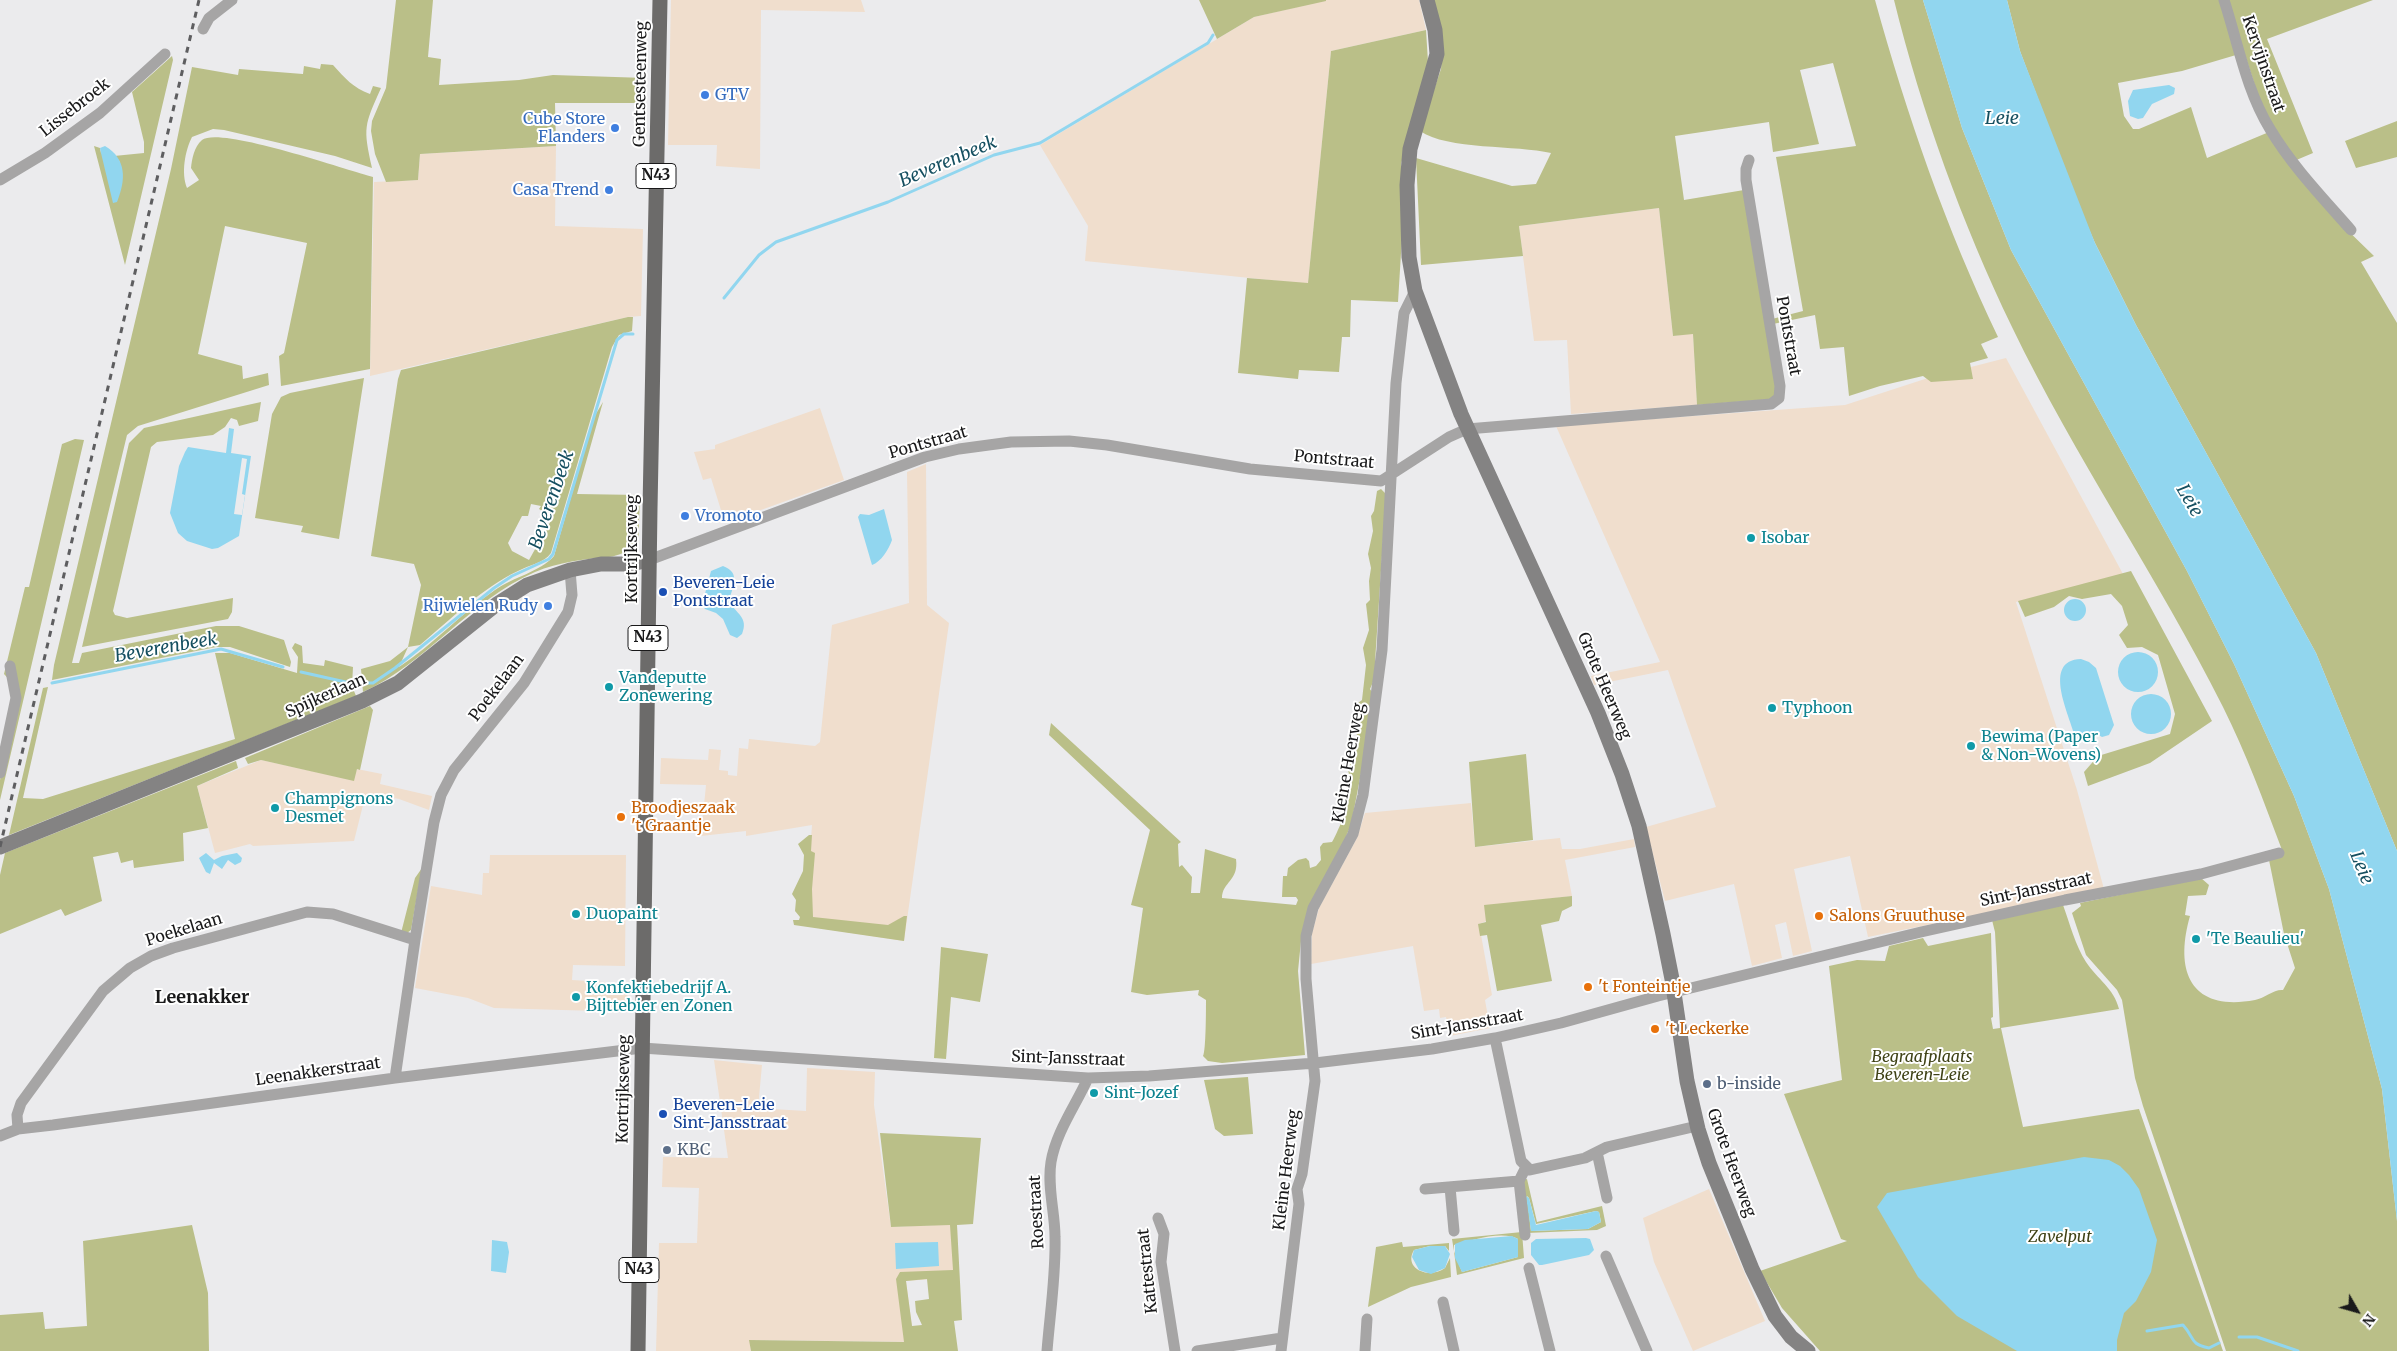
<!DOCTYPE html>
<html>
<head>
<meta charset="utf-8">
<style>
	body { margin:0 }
	#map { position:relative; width:2397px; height:1351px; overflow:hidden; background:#ebebed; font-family:Merriweather,serif }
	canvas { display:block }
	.north { position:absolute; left:2332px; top:1286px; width:50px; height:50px; -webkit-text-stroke:4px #fff; paint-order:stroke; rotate:128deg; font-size:14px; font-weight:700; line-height:20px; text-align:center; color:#19191a }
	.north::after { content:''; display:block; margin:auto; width:18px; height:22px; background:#19191a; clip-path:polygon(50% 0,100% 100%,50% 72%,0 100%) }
</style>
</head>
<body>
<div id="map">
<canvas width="2397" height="1351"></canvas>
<div class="north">N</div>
</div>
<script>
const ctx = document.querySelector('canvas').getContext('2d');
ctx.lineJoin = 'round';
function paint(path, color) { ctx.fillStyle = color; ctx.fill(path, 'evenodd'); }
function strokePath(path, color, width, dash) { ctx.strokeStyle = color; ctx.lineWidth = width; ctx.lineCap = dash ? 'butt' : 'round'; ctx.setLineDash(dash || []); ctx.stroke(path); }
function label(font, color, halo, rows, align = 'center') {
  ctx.font = font + ' Merriweather,serif'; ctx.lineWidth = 4; ctx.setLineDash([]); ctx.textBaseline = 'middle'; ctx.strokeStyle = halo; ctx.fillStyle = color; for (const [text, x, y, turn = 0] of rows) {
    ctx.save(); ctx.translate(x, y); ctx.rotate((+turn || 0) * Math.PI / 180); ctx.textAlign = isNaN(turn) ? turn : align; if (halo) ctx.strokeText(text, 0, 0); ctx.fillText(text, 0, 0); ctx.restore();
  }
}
paint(new Path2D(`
	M671 0H861L865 12 761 10 760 169 716 166 717 145H668Z
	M1326 0H1419L1426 30 1331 51 1308 284 1085 261 1088 226 1040 145 1254 17Z
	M556 146 555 226 643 229 641 316 628 317 370 376 374 182 418 180 420 154Z
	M1659 208 1673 336 1693 333 1697 405 1571 414 1567 340 1534 341 1519 226Z
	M2006 358 2123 574 2016 602 2077 790 2104 889 1868 937 1850 856 1794 869 1812 951 1793 956 1786 922 1775 925 1782 958 1752 966 1734 884 1665 901 1646 827 1716 807 1668 670 1594 685 1591 676 1660 662 1556 426 1845 405 1928 378Z
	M820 408 844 480 725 523 711 478 703 480 694 452 715 449V445Z
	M926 464 927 605 949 623 904 941 805 926 812 825 746 836V831L701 836 706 785 660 784 661 758 708 760 709 749 721 750 719 770 728 771V775L737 776 739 748 748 749 749 739 815 746 820 742 832 625 909 603 907 472Z
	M261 760 353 780 357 769 382 774 380 784 432 796 429 810 399 799 377 795 375 804 364 801 354 841 253 846 250 844 215 853 197 786Z
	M1471 803 1475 847 1560 838 1562 849H1580L1634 839 1635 847 1565 860 1572 896 1539 900 1479 924 1492 995 1485 1000 1490 1028 1450 1036 1446 1017 1440 1018 1439 1009 1424 1011 1413 946 1311 964 1312 933 1319 908 1357 838 1365 813Z
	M490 855H626L625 966 573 965 572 980 605 982V991L627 994 631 1012 494 1008 468 998 415 988 431 886 482 895 483 873H489Z
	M714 1060 762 1065 758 1108 772 1109 806 1111 807 1068 875 1072 874 1105 891 1227 957 1224 959 1277 906 1281 914 1342 750 1340 751 1351H656L659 1243H697L699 1188 662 1187 663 1157 728 1158Z
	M1709 1189 1765 1321 1693 1351 1654 1262 1643 1218Z`), '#f0decd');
paint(new Path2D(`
	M396 0H433L428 57 441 59 439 85 519 80 553 75 646 78V103H555L556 146 420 154 418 180 386 182 375 154 371 131 372 121 386 88Z
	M1199 0H1326V1L1254 17 1217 39Z
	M1434 0H1875C1907 116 1946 228 1998 337L1981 344 1988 358 1970 363 1973 379 1931 382 1923 376 1880 386 1849 396 1844 347 1820 349 1815 315 1773 324 1772 319 1803 311 1776 157 1856 146 1833 63 1800 70 1819 144 1773 152 1769 122 1675 136 1684 200 1744 190 1778 387 1774 399 1697 405 1693 334 1673 336 1659 208 1519 226 1523 256 1421 265 1416 158 1512 186 1536 184 1551 153C1517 145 1447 150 1420 131L1441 69 1443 38Z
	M1894 0H1923L1962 128 2011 250 2187 571 2234 664 2294 796 2329 889 2382 1089 2397 1221V1351H2226L2143 1106 2135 1078 2122 1000 2117 990 2086 955 2072 913 2081 906 2080 903 2201 878 2209 885 2206 895 2188 896 2185 915 2190 916C2174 972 2191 1012 2255 1000 2265 998 2274 989 2283 990L2295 968 2284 934 2269 860 2282 850C2264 802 2246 753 2223 707 2158 577 2075 458 2012 327 1962 223 1922 113 1894 0Z
	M2007 0H2222L2236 55 2182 71 2118 83 2124 116 2133 129H2139L2191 107 2207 158 2269 132 2339 222 2374 256 2361 262 2397 323V851L2316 653 2136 325 2095 243 2076 200 2020 51Z
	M2227 0H2373L2267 39 2313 153 2294 161 2261 104Z
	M1426 30 1428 62 1401 164 1402 237 1398 302 1351 300 1350 337H1342L1339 372 1299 370 1298 379 1238 373 1247 278 1308 283 1331 51Z
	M172 56 173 60 125 265 94 146 100 148 101 153 120 162 114 156 144 153V142L132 92Z
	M321 64 333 65C345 78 353 88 370 94L373 86 381 88C364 126 363 127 372 168L335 156 224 130 213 129 192 137C185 151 181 173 187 188L199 180 191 168C192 159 194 147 202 140 220 126 346 170 373 177L370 369 281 386 279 356 284 353 307 243 225 226 198 354 242 366 243 379 268 373 269 385 138 426 127 435 72 663H79L82 653 216 626H239L284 640 291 662 290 667 230 647H216L52 680 54 665 171 169 192 67 238 75 239 69 303 74 304 66 320 69Z
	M2397 121V157L2356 168 2345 141Z
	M628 317H633L632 331 619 335 612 347 551 553C544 563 529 565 518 571 482 588 450 620 420 645L408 647 399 667C433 645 461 613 495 590 513 577 540 572 554 556L594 417 603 402 577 494 640 495 638 550C628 549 619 556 609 557 584 559 559 562 535 572 470 600 427 663 363 692L361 669 390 661 408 647 421 585 414 564 371 556 398 379 401 370ZM531 504 541 506 539 509 553 517 529 560 512 551 508 543 522 516H528Z
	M364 378 339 539 301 532 303 526 255 518 272 414 281 397 290 393Z
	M261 402 258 421 239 426 237 420 231 418 225 427 213 435 157 442 151 447 113 611 115 615 127 618 233 598 232 612 228 619 82 647 129 443 144 428Z
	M75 439 84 440 0 800V780L14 722V685L4 674 25 587H29L62 444Z
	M1381 489 1386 494 1375 662 1376 675 1370 689 1373 694 1362 768 1351 825 1301 941 1298 971 1305 1055 1222 1063 1208 1061 1203 1056C1206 1051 1206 1009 1206 1000L1198 995 1199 990 1147 995 1131 992 1143 908 1131 905 1150 830 1049 735 1051 723 1181 842 1178 844 1179 867 1182 865 1192 877 1191 893H1200L1205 849 1236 859C1239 881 1222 882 1222 898L1296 905 1298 900 1296 897H1282L1283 876H1287L1288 868 1298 860 1306 858 1309 861 1310 868 1316 866 1321 860 1320 847 1323 843 1332 842C1335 838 1347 810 1347 805 1348 801 1346 794 1346 789L1351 786 1352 781C1346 770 1348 767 1354 758L1352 751 1361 720 1358 703 1362 700 1366 665 1363 648 1369 630 1366 604 1370 600 1369 581 1371 568 1368 554 1373 531 1371 516 1374 511 1377 491Z
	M2131 571 2212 721 2150 763 2088 786 2084 772 2098 756 2170 734 2175 714 2158 655 2142 647 2127 648 2119 635 2128 625 2122 606 2111 594 2082 599 2069 596 2054 607 2025 617 2018 601Z
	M295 643 302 646 303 663 324 666 325 660 353 667 352 686 356 696 9 835 43 688 48 687 23 798 43 799 235 739 215 653H230L297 673 298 657 292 648Z
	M370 706 373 710 360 770 357 769 354 781 261 760 248 764 245 758Z
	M1526 754 1533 840 1475 847 1469 762Z
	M236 761 238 768 197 786 208 828 183 833 184 861 134 868 133 860 121 863 118 852 93 857 102 901 65 916 61 909 0 934V875L5 853Z
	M809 835H812L811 851 815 853 812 889 813 917 888 925 904 916H907L904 941 794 925 793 920H799L800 917 795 911 796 900 792 894 803 871 804 855 798 844Z
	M422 868 411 930 407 933H401L415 878Z
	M1572 896V906L1562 911 1559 921 1541 925 1552 981 1497 991 1487 935 1480 936 1478 924 1486 922 1484 905Z
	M2063 905C2070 924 2075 945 2086 962 2097 979 2114 988 2119 1009L2001 1028 2023 1127 2139 1109 2223 1351H1820L1782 1308 1760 1271 1847 1241 1841 1239 1784 1094 1842 1080 1829 966 1857 960 1885 961 1889 946 1923 938 1928 946 1991 933 1993 1017 1991 1018 1993 1029 2000 1028 1995 932 1992 920Z
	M941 947 988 954 980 1002 951 997 946 1059 934 1058Z
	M1248 1077 1253 1134 1224 1136 1215 1129 1204 1080Z
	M880 1133 981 1138 973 1224 957 1225 962 1320 954 1321 958 1351H751L749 1340 904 1342 896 1279 900 1272 953 1270 950 1225 891 1227ZM927 1279 929 1299 915 1301 916 1312 922 1325 912 1326 906 1281Z
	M1527 1179 1537 1222 1602 1206 1606 1226 1597 1230 1527 1233 1522 1180ZM1527 1196 1529 1198 1536 1224 1596 1211 1599 1212 1601 1222 1588 1229 1531 1231Z
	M192 1225 208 1293 209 1351H0V1315L43 1312 45 1329 87 1326 83 1241Z
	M1522 1232 1524 1258 1457 1275 1454 1251 1462 1272 1518 1257V1239C1502 1230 1469 1241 1454 1245V1251L1452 1239Z
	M1402 1242 1403 1247 1449 1243V1251L1445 1246H1430L1414 1250C1403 1268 1428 1280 1445 1268L1450 1258 1451 1277 1411 1287 1368 1307 1376 1247Z`), '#babf88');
paint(new Path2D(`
	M1923 0H2007L2020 51 2095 243 2136 325 2316 653 2397 851V1221L2382 1089 2329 889 2294 796 2234 664 2187 571 2011 250 1962 128Z
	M2169 85 2175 88 2174 94 2152 104 2143 118 2138 119 2130 116 2128 101 2133 90Z
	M105 146C127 159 126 180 117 202L113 203 101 153 100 148Z
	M229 428 234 429 231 453 251 456 239 536 218 548 212 549 187 541 178 533 170 513 179 466 185 452 188 447 226 453Z
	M884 509 892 540C889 549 881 562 872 565L858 517 860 514 869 515Z
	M723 566C742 573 732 588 729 601 736 614 749 617 742 634L737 638 730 635 723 619 716 613 705 609 702 605 711 571Z
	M2064 610a11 11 0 1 1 22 0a11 11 0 1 1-22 0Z
	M2118 672a20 20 0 1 1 40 0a20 20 0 1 1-40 0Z
	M2081 659 2089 662 2096 668 2114 725 2109 735 2102 737 2095 733C2092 743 2082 746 2075 737 2070 716 2041 660 2081 659Z
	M2131 714a20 20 0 1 1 40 0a20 20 0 1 1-40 0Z
	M206 853 214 860 222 856 237 853 242 858 241 862 235 865 228 860 222 869 214 863 210 874 206 872 199 858Z
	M2084 1157 2109 1160 2120 1166 2129 1175 2139 1189 2157 1240 2151 1272 2136 1301 2124 1313 2117 1340V1351H2017L1957 1316 1918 1277 1877 1207 1887 1193Z
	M1526 1196 1529 1198 1536 1225 1596 1211 1599 1212 1601 1222 1588 1229 1531 1231Z
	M1512 1236 1518 1239V1257L1462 1272 1455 1258V1244L1465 1240Z
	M1586 1238 1590 1239 1594 1250 1589 1255 1542 1265H1539L1531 1255V1243L1536 1239Z
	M492 1240 507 1242 509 1252 506 1273 491 1271Z
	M938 1242 939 1266 896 1269 895 1243Z
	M1430 1246H1445L1450 1254 1445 1268 1431 1274 1419 1270 1412 1257 1414 1250Z`), '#91d6ef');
paint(new Path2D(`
	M242 458 247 459 242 494 245 495 242 515 234 514Z`), '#ebebed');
strokePath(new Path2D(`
	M724 298 759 255 776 242 888 202 994 155 1040 143 1208 43 1213 35
	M301 672 350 683
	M52 683 221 649 283 667
	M366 683H373L395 668 494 588 512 576 549 559 553 554 617 340 624 334H633
	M2147 1331 2183 1325C2195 1338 2189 1344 2209 1348L2219 1343
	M2239 1337H2257L2298 1351`), '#91d6ef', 3);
strokePath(new Path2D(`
	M2224 0C2238 43 2246 90 2270 129 2292 166 2323 198 2351 230
	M203 29 209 18 232 0
	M0 180 45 153 100 113 165 54
	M649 560 925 457 959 449 1011 442 1069 441 1107 445 1250 469 1381 481 1449 437 1467 429 1771 404 1779 398 1780 386 1746 180V169L1749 160
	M0 773 16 698 10 666
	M1495 1038 1521 1161 1530 1170 1585 1158 1607 1147 1697 1126
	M395 1078 415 940 434 822 441 795 454 770 524 683 568 612 572 595 570 570
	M18 1129 17 1115 21 1103 103 991 130 968 151 956 173 948 307 912 333 914 415 940
	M0 1136 18 1129 53 1125 395 1078 642 1048 1088 1078 1149 1076 1315 1063 1432 1049 1495 1038 1561 1023 1658 996 1921 932 2065 900 2201 874 2279 853
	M1597 1152 1607 1198
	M1519 1181 1525 1235
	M1450 1187 1454 1231
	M1425 1189 1519 1181 1526 1167
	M1158 1218 1164 1234 1161 1262 1175 1351
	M1606 1256 1647 1351
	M1529 1268 1550 1351
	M1443 1302 1454 1351
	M1047 1351C1050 1313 1056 1275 1055 1237 1055 1212 1047 1187 1051 1162 1056 1132 1076 1105 1088 1078
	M1197 1351 1282 1338
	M1281 1351 1299 1204 1297 1189 1302 1174 1315 1081 1306 979V936L1313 908 1353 834 1363 795 1382 650 1396 383 1404 313 1415 291
	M1365 1351 1367 1319`), '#a6a5a5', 11);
strokePath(new Path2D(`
	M1427 0 1435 30 1437 54 1410 149 1407 185 1409 257 1415 291 1461 414 1598 713 1622 774 1639 826 1663 934 1672 979 1687 1081 1698 1129 1709 1163 1752 1269 1775 1316 1791 1337 1808 1351
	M0 847 362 701 398 683 497 604 527 585 570 570 601 564H631L649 560`), '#848383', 15);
strokePath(new Path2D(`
	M638 1351 650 508 660 0`), '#6c6b6a', 15);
strokePath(new Path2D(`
	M0 847 199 0`), '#5e5e60', 3, [6, 6]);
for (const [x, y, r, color] of [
	[705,95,5,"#3f7fe0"],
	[615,128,5,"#3f7fe0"],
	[609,190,5,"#3f7fe0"],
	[685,516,5,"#3f7fe0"],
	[1751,538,5,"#0f9aa8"],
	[663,592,5,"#1a4fb4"],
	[548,606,5,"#3f7fe0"],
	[609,687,5,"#0f9aa8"],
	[1772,708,5,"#0f9aa8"],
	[1971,746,5,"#0f9aa8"],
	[275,808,5,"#0f9aa8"],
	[621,817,5,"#e8710a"],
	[576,914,5,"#0f9aa8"],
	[1819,916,5,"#e8710a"],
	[2196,939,5,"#0f9aa8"],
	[1588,987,5,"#e8710a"],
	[576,997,5,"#0f9aa8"],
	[1655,1029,5,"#e8710a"],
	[1707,1084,5,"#5c6f8a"],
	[1094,1093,5,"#0f9aa8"],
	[663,1114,5,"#1a4fb4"],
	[667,1150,5,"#5c6f8a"]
]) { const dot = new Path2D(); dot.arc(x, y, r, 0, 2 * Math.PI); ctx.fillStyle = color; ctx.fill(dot); strokePath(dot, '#fff', 2); }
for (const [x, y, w] of [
	[656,176,40],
	[648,638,40],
	[639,1270,40]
]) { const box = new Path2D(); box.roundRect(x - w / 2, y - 12.5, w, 25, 4); ctx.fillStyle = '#fff'; ctx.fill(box); strokePath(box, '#19191a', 1); }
label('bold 15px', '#19191a', null, [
	["N43",656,176],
	["N43",648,638],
	["N43",639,1270]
]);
label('16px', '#19191a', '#fff', [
	["Kervijnstraat",2263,64,71],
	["Gentsesteenweg",641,84,-89],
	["Lissebroek",75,108,-38],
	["Pontstraat",1788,336,80],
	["Pontstraat",928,443,-16],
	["Pontstraat",1334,460,5],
	["Kortrijkseweg",632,549,-90],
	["Grote Heerweg",1604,686,67],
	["Poekelaan",497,688,-53],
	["Spijkerlaan",326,696,-24],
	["Kleine Heerweg",1349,763,-80],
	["Sint-Jansstraat",2036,890,-12],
	["Poekelaan",184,930,-17],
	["Sint-Jansstraat",1467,1025,-10],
	["Sint-Jansstraat",1068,1059,2],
	["Leenakkerstraat",318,1072,-8],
	["Kortrijkseweg",624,1089,-89],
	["Grote Heerweg",1731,1163,70],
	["Kleine Heerweg",1287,1170,-83],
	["Roestraat",1037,1212,-93],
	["Kattestraat",1148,1271,-96]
]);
label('16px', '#366cbe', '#fff', [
	["GTV",715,95,"left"],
	["Cube Store",605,119],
	["Flanders",605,137],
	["Casa Trend",599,190],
	["Vromoto",695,516,"left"],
	["Rijwielen Rudy",538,606]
], 'right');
label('16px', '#0d838f', '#fff', [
	["Isobar",1761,538],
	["Vandeputte",619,678],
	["Zonewering",619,696],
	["Typhoon",1782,708],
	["Bewima (Paper",1981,737],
	["& Non-Wovens)",1981,755],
	["Champignons",285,799],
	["Desmet",285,817],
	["Duopaint",586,914],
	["'Te Beaulieu'",2206,939],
	["Konfektiebedrijf A.",586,988],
	["Bijttebier en Zonen",586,1006],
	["Sint-Jozef",1104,1093]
], 'left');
label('16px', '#164399', '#fff', [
	["Beveren-Leie",673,583],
	["Pontstraat",673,601],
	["Beveren-Leie",673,1105],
	["Sint-Jansstraat",673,1123]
], 'left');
label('16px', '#c56008', '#fff', [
	["Broodjeszaak",631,808],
	["'t Graantje",631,826],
	["Salons Gruuthuse",1829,916],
	["'t Fonteintje",1598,987],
	["'t Leckerke",1665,1029]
], 'left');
label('italic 16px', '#3f4216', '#fff', [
	["Begraafplaats",1922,1057],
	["Beveren-Leie",1922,1075],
	["Zavelput",2060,1237]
]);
label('16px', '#4e5e75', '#fff', [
	["b-inside",1717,1084],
	["KBC",677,1150]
], 'left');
label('italic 18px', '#154f60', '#fff', [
	["Leie",2002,119],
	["Beverenbeek",948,162,-23],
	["Beverenbeek",552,500,-71],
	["Leie",2189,501,60],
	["Beverenbeek",166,648,-10],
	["Leie",2361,868,68]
]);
label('bold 18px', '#19191a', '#fff', [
	["Leenakker",202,998]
]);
</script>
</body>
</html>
